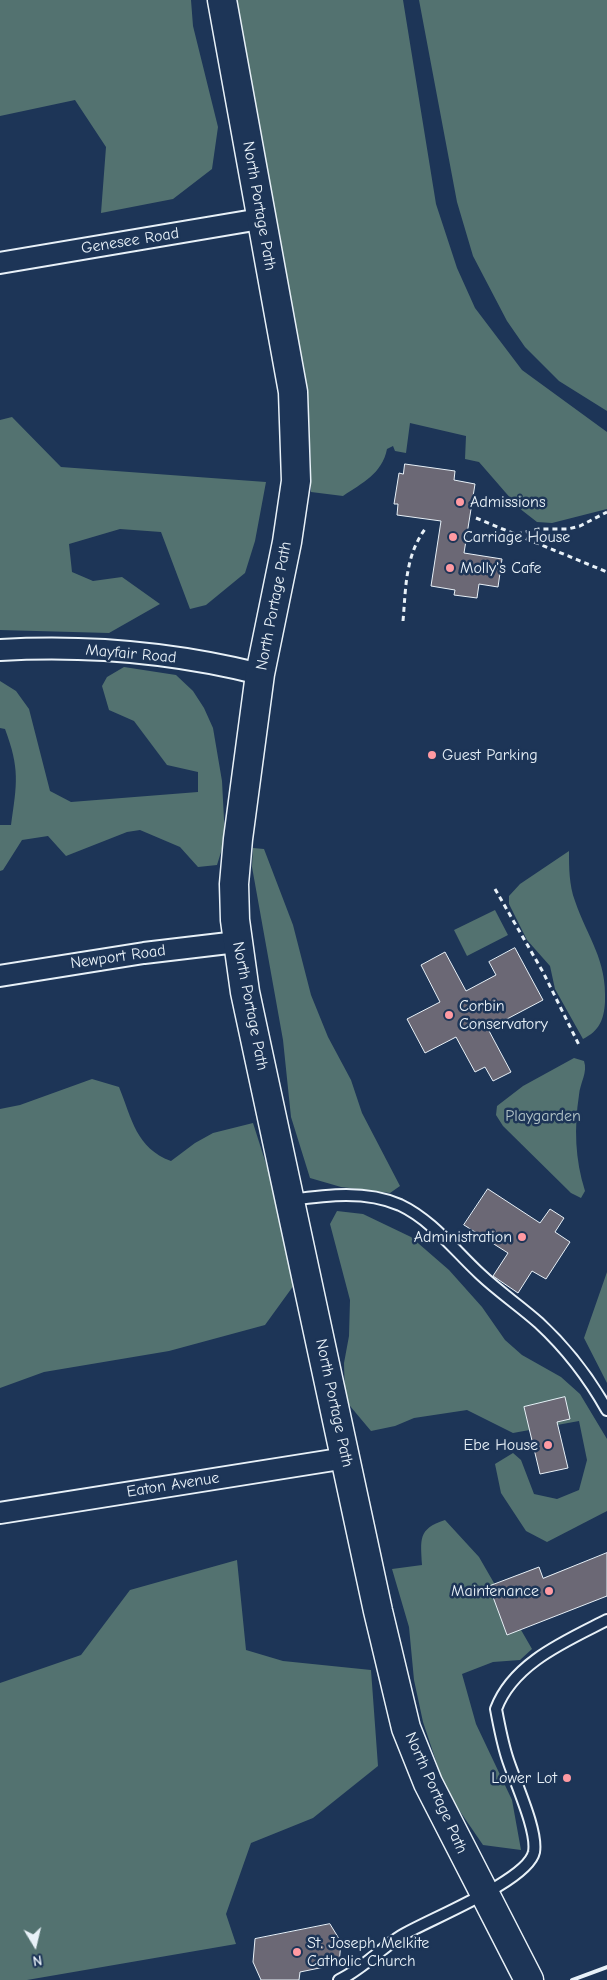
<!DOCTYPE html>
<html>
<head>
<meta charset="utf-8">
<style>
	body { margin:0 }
	#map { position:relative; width:607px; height:1980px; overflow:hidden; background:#1d3557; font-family:"Comic Neue",sans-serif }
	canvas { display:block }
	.north { position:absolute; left:10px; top:1920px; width:50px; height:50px; -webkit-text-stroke:4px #1d3557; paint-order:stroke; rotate:171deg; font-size:14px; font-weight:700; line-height:20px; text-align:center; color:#e8f1f8 }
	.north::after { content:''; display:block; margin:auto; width:18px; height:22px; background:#e8f1f8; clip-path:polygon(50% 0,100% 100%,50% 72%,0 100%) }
</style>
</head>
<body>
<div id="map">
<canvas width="607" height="1980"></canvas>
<div class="north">N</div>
</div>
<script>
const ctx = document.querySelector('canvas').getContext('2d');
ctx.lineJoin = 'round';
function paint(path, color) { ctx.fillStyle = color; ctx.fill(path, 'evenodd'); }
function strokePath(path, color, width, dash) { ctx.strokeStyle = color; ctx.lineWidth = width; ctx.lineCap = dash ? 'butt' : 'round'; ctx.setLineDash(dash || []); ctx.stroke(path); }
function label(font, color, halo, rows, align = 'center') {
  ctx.font = font + ' "Comic Neue",sans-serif'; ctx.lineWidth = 5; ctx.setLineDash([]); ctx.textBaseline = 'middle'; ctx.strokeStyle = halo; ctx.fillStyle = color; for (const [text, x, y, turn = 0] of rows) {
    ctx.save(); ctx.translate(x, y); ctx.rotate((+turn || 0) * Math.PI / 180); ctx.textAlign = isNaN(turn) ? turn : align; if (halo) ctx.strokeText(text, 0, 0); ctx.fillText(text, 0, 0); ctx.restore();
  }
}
paint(new Path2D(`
	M0 0H191L193 26 218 127 212 169 173 199 101 213 106 147 75 100 0 116Z
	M237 0H403L436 204 457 268 475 308 522 370 607 432V509L552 523 537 522 519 508 479 462 465 459 466 436 410 423 406 453 395 451 393 446 387 449C382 474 362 483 343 496L311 492 310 445 302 369Z
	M419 0H607V411L559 381 525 347 507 321 473 256 457 202Z
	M12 417 61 467 266 482 255 541 245 573 206 605 190 609 161 532 120 529 69 544 72 572 93 581 122 577 160 604 109 633 0 630V420Z
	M124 667 176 675 193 691 204 708 213 728 222 781 225 839 217 865 198 867 180 847 140 830 127 832 66 856 48 836 22 840 3 870 0 871V825H11C17 783 20 769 5 729L0 728V681L16 691 29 709 50 791 71 802 198 792V772L167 765 134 721 109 710 102 686 107 677Z
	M253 848 264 849 293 925 311 995 328 1037 351 1080 362 1113 400 1186 390 1193 341 1187 310 1178 291 1117 283 1040 252 867Z
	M569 851C569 867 569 885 575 901 588 939 607 959 605 1002 604 1020 599 1031 583 1039L555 989 550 966 527 940 509 904V896L520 884Z
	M495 910 508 935 467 956 454 930Z
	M574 1058 584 1061C588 1072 580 1083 579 1095 574 1128 575 1159 585 1191L581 1198 571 1193 503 1126 496 1115 497 1106 523 1086Z
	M92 1079 119 1087C132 1119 136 1148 171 1161L195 1143 213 1133 253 1123 268 1170 294 1285 265 1325 169 1351 44 1372 0 1388V1109L20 1105Z
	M337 1211 363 1214 411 1237 449 1270 482 1307 505 1340 522 1355 561 1377 580 1394 607 1439V1511L547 1542 526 1531 501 1493 495 1464 513 1453 521 1460 534 1494 557 1499 579 1490 587 1460 579 1421 513 1433 467 1410 414 1418 395 1426 371 1431 345 1400 344 1363 349 1336 350 1300 330 1224Z
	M607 1272V1383L584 1338Z
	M445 1520 479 1557 532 1649 520 1660 493 1662 462 1674 476 1724 512 1800 521 1850 483 1845 446 1791 423 1722 414 1680 409 1627 392 1569 422 1565C421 1540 417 1529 445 1520Z
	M237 1560 246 1650 283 1661 371 1670 378 1766 313 1818 251 1843 226 1914 236 1944 27 1980H0V1683L81 1655 130 1590Z`), '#537270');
const building = new Path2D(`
	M405 464 455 471 454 480 475 484 464 553 502 559 498 587 479 584 477 598 454 595 455 590 431 586 441 521 397 515 398 504H394L399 473 403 474Z
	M515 948 543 1000 488 1029 511 1072 493 1081 485 1067 475 1072 456 1037 425 1053 407 1019 440 1002 421 965 445 952 466 991 496 975 489 962Z
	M488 1189 540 1223 550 1209 564 1218 555 1232 570 1242 546 1279 532 1271 518 1293 493 1276 508 1253 464 1225Z
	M565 1397 570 1419 557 1422 568 1468 540 1474 524 1407Z
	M607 1553V1596L507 1635 489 1586 539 1567 543 1578Z
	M330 1924 341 1942 339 1964 300 1972 299 1980H261L253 1962 255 1939Z`);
paint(building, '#6b6875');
strokePath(building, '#e8f1f8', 1);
const service = new Path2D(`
	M291 1200C327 1195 366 1190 400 1205 432 1220 455 1251 480 1274 499 1292 520 1306 539 1323 566 1348 589 1378 607 1410
	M339 1980C363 1969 380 1949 401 1936 427 1920 528 1881 534 1852 538 1830 514 1780 507 1757 502 1741 499 1725 496 1709 513 1663 566 1641 607 1620`);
const minor = new Path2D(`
	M0 263 260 219
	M0 650C87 645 176 653 260 674
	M0 976 144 953 237 942
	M0 1513 346 1458`);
const secondary = new Path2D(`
	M222 0 293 392 296 481 287 542 260 674 238 839 234 884 235 920 245 992 378 1611 406 1728 428 1783 529 1980`);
strokePath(service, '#e8f1f8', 14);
strokePath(minor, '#e8f1f8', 24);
strokePath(secondary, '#e8f1f8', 31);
strokePath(new Path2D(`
	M476 518 607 572
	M517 534 539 529H568L580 526 607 512
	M403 621C406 587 405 557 425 529
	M495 889 543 972 580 1047`), '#e8f1f8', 3, [5, 4]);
strokePath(service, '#1d3557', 10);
strokePath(minor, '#1d3557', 20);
strokePath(secondary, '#1d3557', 28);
strokePath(new Path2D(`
	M572 1980 607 1967`), '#e8f1f8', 4);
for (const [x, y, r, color] of [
	[460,502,5,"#ff9aa2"],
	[453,537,5,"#ff9aa2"],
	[450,568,5,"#ff9aa2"],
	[432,755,5,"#ff9aa2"],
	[449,1015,5,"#ff9aa2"],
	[522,1237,5,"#ff9aa2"],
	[548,1445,5,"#ff9aa2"],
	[549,1591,5,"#ff9aa2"],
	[567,1778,5,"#ff9aa2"],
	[297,1952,5,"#ff9aa2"]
]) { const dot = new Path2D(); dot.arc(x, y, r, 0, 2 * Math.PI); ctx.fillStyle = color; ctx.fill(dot); strokePath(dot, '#1d3557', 2); }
label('16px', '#e8f1f8', '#1d3557', [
	["North Portage Path",259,206,80],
	["Genesee Road",130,241,-9],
	["North Portage Path",274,606,-79],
	["Mayfair Road",131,654,5],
	["Newport Road",118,957,-8],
	["North Portage Path",250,1006,79],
	["North Portage Path",334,1403,78],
	["Eaton Avenue",173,1485,-9],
	["North Portage Path",436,1793,66]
]);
label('16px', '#e8f1f8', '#1d3557', [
	["Admissions",470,502],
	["Carriage House",463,537],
	["Molly's Cafe",460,568],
	["Guest Parking",442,755],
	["Corbin",459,1006],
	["Conservatory",459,1024],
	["Administration",512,1237,"right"],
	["Ebe House",538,1445,"right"],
	["Maintenance",539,1591,"right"],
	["Lower Lot",557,1778,"right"],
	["St. Joseph Melkite",307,1943],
	["Catholic Church",307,1961]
], 'left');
label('16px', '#b4c5c8', '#1d3557', [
	["Playgarden",543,1116]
]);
</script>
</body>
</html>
